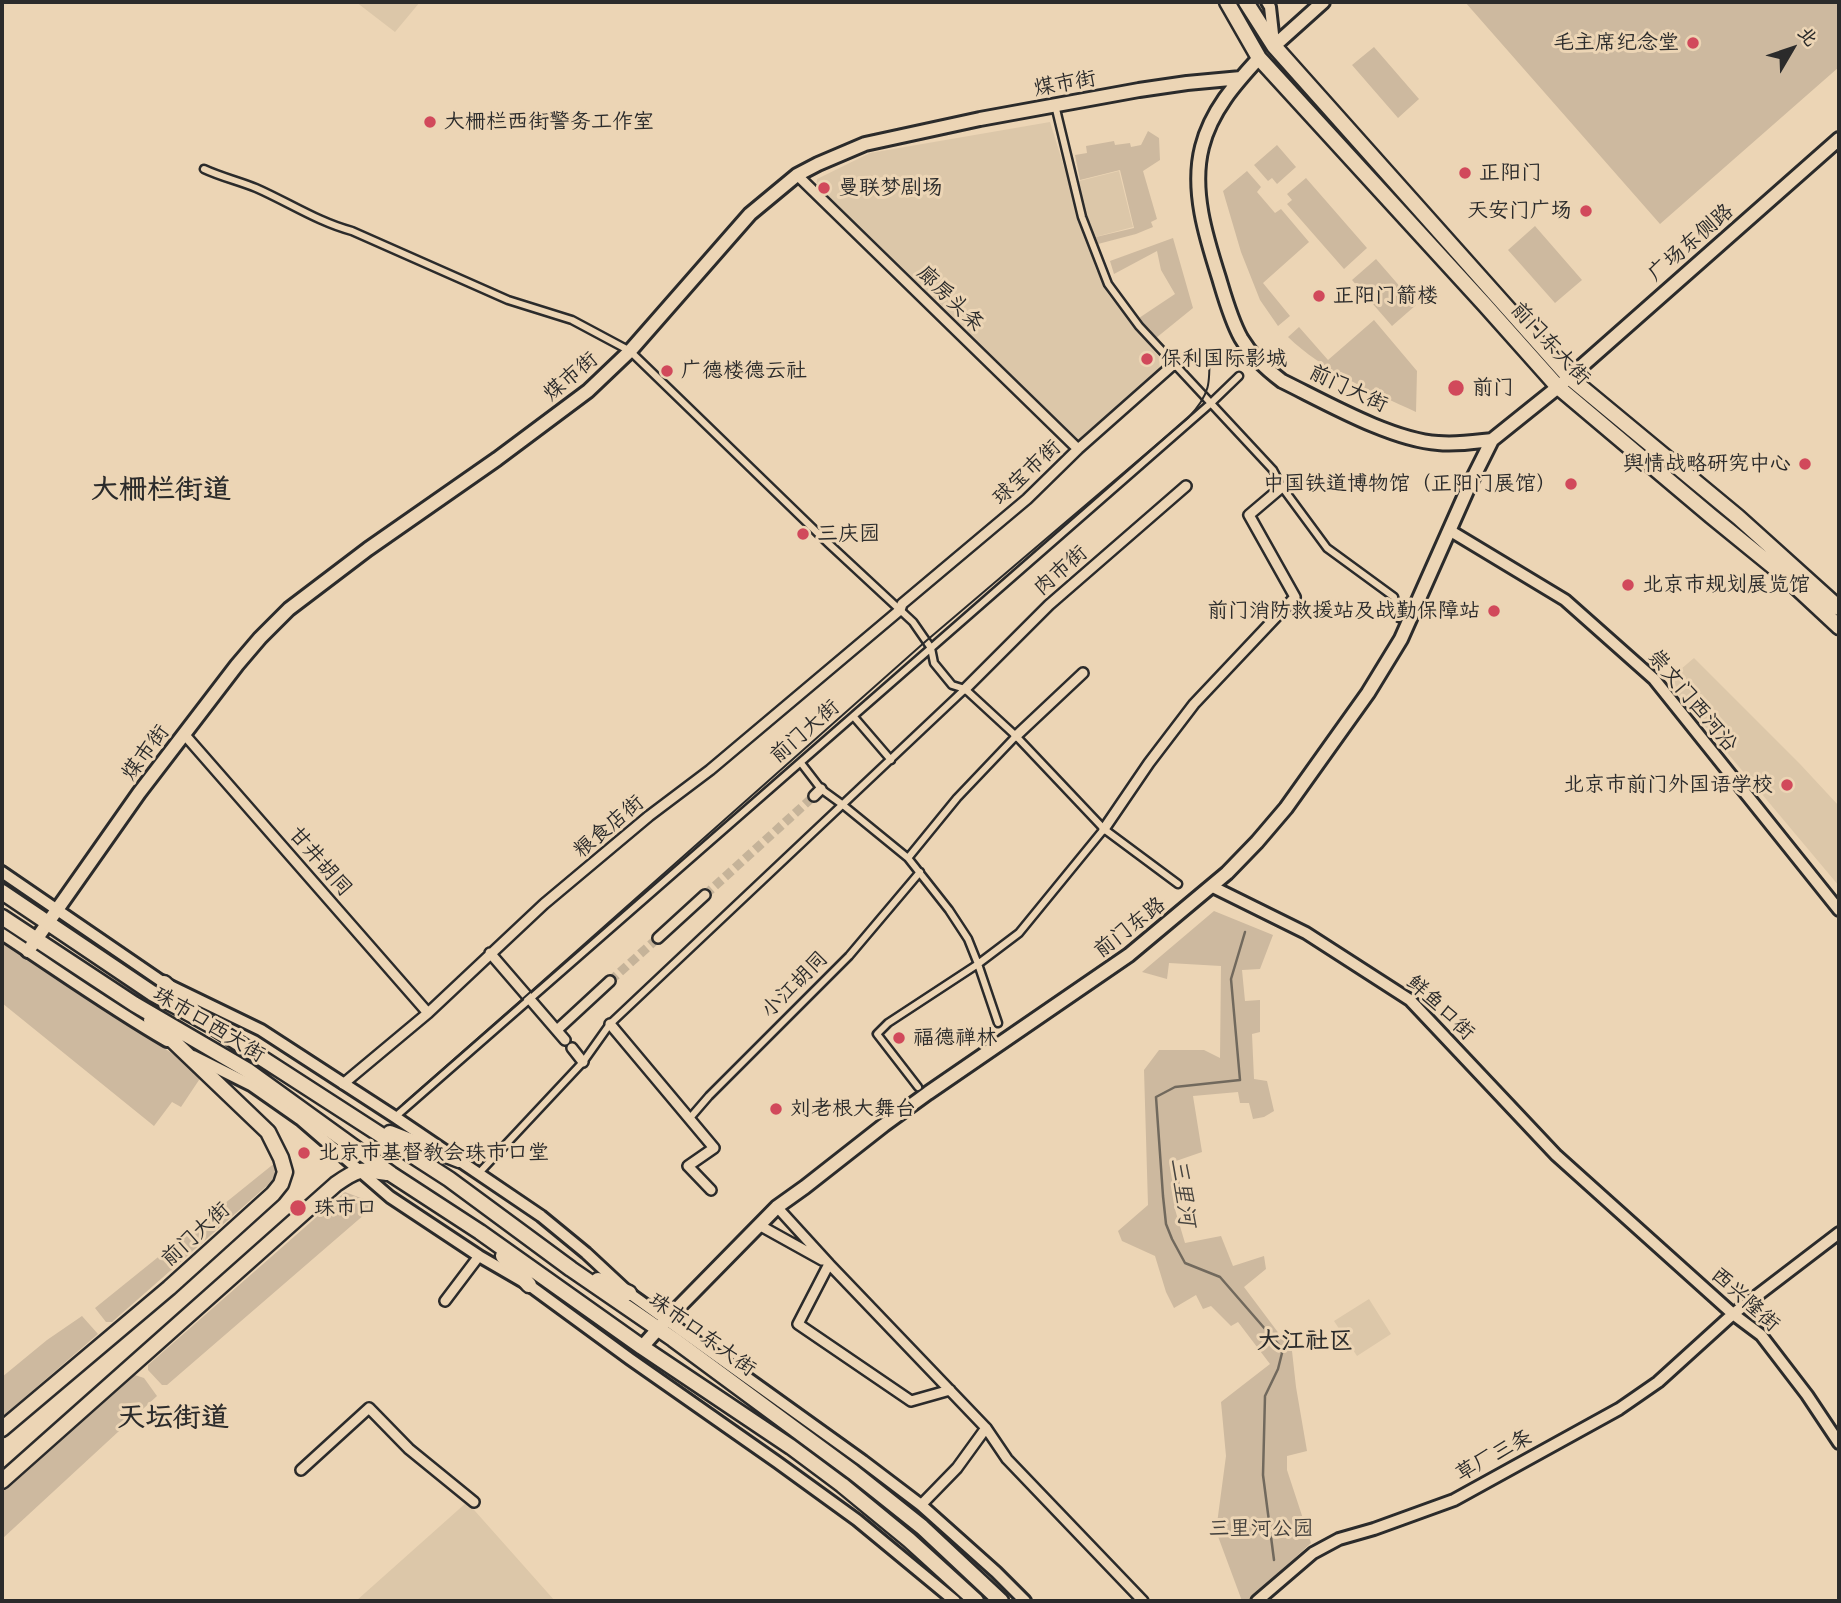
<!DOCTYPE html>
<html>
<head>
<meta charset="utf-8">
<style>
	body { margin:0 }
	#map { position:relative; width:1841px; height:1603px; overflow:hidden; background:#ecd5b5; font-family:"Patrick Hand","LXGW WenKai TC",sans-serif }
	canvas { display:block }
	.frame { position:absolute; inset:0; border:4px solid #2b2b2b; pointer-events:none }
	.north { position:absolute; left:1757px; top:14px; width:70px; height:70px; -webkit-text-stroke:5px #ecd5b5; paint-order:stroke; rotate:51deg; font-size:19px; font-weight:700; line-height:28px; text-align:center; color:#2b2b2b }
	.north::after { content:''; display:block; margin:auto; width:24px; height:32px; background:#2b2b2b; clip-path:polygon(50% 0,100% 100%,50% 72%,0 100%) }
</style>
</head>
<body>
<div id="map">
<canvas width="1841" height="1603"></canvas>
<div class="frame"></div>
<div class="north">北</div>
</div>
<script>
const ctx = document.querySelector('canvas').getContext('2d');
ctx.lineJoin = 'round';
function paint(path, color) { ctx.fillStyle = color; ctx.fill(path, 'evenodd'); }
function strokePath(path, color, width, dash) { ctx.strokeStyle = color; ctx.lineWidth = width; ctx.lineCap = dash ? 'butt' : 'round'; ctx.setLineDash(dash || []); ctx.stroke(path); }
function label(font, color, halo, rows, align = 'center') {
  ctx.font = font + ' "Patrick Hand","LXGW WenKai TC",sans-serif'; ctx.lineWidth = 6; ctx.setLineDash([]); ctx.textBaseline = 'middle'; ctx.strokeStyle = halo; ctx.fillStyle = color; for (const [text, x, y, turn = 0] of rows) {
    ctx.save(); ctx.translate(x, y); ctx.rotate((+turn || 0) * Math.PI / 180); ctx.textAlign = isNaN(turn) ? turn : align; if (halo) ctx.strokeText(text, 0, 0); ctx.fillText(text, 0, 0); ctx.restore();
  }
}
paint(new Path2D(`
	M356 2H420L395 32Z
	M1050 122 1096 269 1108 294 1159 357 1160 371 1078 447 816 189 817 179 870 153Z
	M1119 171 1133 227 1095 237 1086 216 1079 181Z
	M1694 658 1800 764 1839 806V886L1667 681Z
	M1369 1299 1391 1334 1357 1356 1334 1321Z
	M467 1502 555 1601H356Z`), '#dcc7a9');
paint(new Path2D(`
	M1465 2H1839V67L1660 224Z
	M1374 47 1419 99 1398 118 1352 65Z
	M1148 131 1159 138 1160 160 1143 171 1157 219 1151 222 1153 227 1136 234 1098 244 1096 237 1134 228 1120 170 1080 180 1075 155 1087 153 1086 146 1114 141 1115 145 1130 143 1131 147 1141 145Z
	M1277 145 1296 167 1277 184 1272 178 1268 181 1254 165Z
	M1247 171 1261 187 1257 192 1275 213 1281 209 1309 242 1263 283 1290 316 1278 326 1260 300 1241 252 1223 191Z
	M1306 178 1367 248 1344 269 1287 204 1292 200 1287 194Z
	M1535 226 1582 280 1555 303 1508 250Z
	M1173 238 1193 308 1156 338 1139 318 1175 294 1161 270 1157 251 1114 274 1110 261Z
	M1376 259 1416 305 1392 326 1352 280Z
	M1374 320 1417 371 1416 412C1371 391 1323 371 1288 337L1299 327 1328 360Z
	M1214 911 1273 935 1260 969 1242 970 1245 1001 1260 1000V1032L1252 1034 1254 1079 1267 1081 1274 1111 1264 1117 1253 1119 1249 1103H1240L1238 1092 1193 1096 1202 1152 1176 1161 1183 1200 1174 1206 1185 1243 1221 1236 1233 1266 1264 1256 1266 1269 1244 1287 1292 1351 1296 1387 1307 1451 1287 1456V1470L1311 1543 1248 1601H1242L1216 1531 1226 1456 1221 1402 1270 1364 1238 1322 1231 1326 1211 1306 1203 1309 1196 1295 1174 1308 1166 1292 1155 1256 1122 1241 1118 1231 1148 1205 1144 1070 1159 1050H1204L1220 1058 1221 966 1169 963 1167 979 1142 972Z
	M2 940 203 1074 181 1107 172 1102 154 1126 2 1003Z
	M276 1162V1173L269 1184 112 1322H106L95 1308Z
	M345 1192 374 1203 365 1214 167 1385H162L148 1370V1365Z
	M82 1316 98 1334 2 1417V1377L47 1340Z
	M132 1374 144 1378 157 1396 2 1539V1492L79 1424 89 1411Z`), '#cdb99f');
strokePath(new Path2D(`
	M1245 932 1231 979 1240 1080 1175 1087 1156 1097 1163 1196 1166 1224 1172 1239 1185 1263 1220 1277 1279 1345 1282 1353 1278 1369 1265 1396 1263 1475 1274 1560`), '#71695d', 2.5);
strokePath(new Path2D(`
	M705 895 814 796
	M610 981 658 938`), '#c5b399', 9, [9, 4.5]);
const pedestrian = new Path2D(`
	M1055 105 1082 217 1108 284 1139 326 1273 470 1282 487 1327 548 1394 597 1399 618
	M204 169C221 177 239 181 256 188 288 202 318 222 352 231L508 300 572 320 630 351 829 544 913 622 931 648 934 663 952 685 965 689 1016 736 1104 829 1178 884
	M854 717 891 760
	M801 763 821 789 843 805 908 858 949 910 968 939 978 964 998 1023
	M908 858 957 798 1016 736
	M918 1087 877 1034 888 1023 978 964 1019 933 1104 829
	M395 1117 1210 404 1239 376
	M690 1118 709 1096 849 956 920 872
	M479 1173 583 1062 610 1024 965 689`);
const minor = new Path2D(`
	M797 175 1078 449
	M965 689 1049 605 1186 486
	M184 734 428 1013
	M1016 736 1083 673
	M814 796 821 789
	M1104 829 1149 763 1194 704 1295 597 1249 515 1282 487
	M658 938 705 895
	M490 953 565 1040
	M610 1024 714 1148 688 1166 711 1190
	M557 1030 610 981
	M572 1048 583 1062
	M343 1084 428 1013 544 904 649 816 710 770 900 610 902 604 1027 499 1078 449 1174 364
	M777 1207 829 1264 986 1428 1007 1459 1143 1601
	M759 1225 822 1260
	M829 1264 798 1324 911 1401 950 1390
	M445 1301 479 1256
	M301 1470 369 1408 409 1449 474 1502
	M921 1505 957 1468 986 1428`);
const tertiary = new Path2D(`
	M1267 2 1270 7 1274 43
	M1449 530 1565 600 1654 679 1839 910
	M2 872 164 983 261 1030 395 1117 541 1216 586 1253 629 1293 863 1461 921 1505 996 1572 1025 1601
	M1213 887 1306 933 1410 1000 1556 1155 1733 1314 1761 1335 1807 1395 1839 1443
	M2 934C57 970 110 1008 167 1041
	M193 1056 251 1085 301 1120 390 1197 479 1256 529 1285 630 1359 777 1462 857 1520 955 1601
	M1257 1601 1313 1553 1339 1539 1374 1529 1454 1500 1619 1409 1658 1382 1733 1314 1839 1233`);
const secondary = new Path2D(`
	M1274 46 1323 2
	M1259 58C1235 84 1211 111 1202 147 1191 190 1206 237 1219 278 1225 298 1231 320 1241 338 1251 355 1266 369 1282 381 1325 402 1391 440 1438 443 1456 445 1474 442 1492 440
	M28 951 139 793 237 665 260 638 289 609 368 549 497 459 588 391 630 351 750 214 797 175 818 164 865 144 980 119 1139 90 1187 83 1241 78
	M642 1347 666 1320 777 1207 805 1187 884 1125 928 1093 1129 955 1227 873 1257 842 1286 808 1368 693 1401 639 1469 486 1492 440 1558 387 1839 139`);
const primary = new Path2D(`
	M1227 2 1259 58 1485 305 1558 387 1711 516 1781 573 1839 627
	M1246 2 1274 46 1569 377 1738 517 1839 608
	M2 892 152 993 212 1026 449 1179 571 1269 673 1339 853 1472 922 1527 1001 1601
	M2 917 134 1004 247 1070 391 1174 480 1232 642 1347 791 1447 842 1485 909 1540 976 1601
	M164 983 192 1009
	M390 1133 459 1160
	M503 1256 529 1285
	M598 1280 629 1293
	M2 1429 169 1288 273 1194 281 1184 285 1172 281 1158 268 1132 151 1020
	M2 1481 336 1184C359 1168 360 1169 387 1173`);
strokePath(pedestrian, '#2b2b2b', 11);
strokePath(minor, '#2b2b2b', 14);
strokePath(tertiary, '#2b2b2b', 16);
strokePath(secondary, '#2b2b2b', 18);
strokePath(primary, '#2b2b2b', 19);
strokePath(pedestrian, '#ecd5b5', 6);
strokePath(minor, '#ecd5b5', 9);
strokePath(tertiary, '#ecd5b5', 10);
strokePath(secondary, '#ecd5b5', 12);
strokePath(primary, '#ecd5b5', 14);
strokePath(new Path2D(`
	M403 1104 527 995 926 641 1188 418C1212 393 1210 381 1209 348`), '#2b2b2b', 2);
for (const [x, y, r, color] of [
	[1693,43,7,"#d1495b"],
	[430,122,7,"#d1495b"],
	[1465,173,7,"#d1495b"],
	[824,188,7,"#d1495b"],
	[1586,211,7,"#d1495b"],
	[1319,296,7,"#d1495b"],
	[1147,359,7,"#d1495b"],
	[667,371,7,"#d1495b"],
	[1456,388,9,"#d1495b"],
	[1805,464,7,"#d1495b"],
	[1571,484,7,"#d1495b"],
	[803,534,7,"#d1495b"],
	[1628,585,7,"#d1495b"],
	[1494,611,7,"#d1495b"],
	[1787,785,7,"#d1495b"],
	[899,1038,7,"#d1495b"],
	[776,1109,7,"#d1495b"],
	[304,1153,7,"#d1495b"],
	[298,1208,9,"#d1495b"]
]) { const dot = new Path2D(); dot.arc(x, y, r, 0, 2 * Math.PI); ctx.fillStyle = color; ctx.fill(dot); strokePath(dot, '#ecd5b5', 2.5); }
label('21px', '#2b2b2b', '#ecd5b5', [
	["毛主席纪念堂",1679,43,"right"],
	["大栅栏西街警务工作室",444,122],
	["正阳门",1479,173],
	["曼联梦剧场",838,188],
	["天安门广场",1572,211,"right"],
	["正阳门箭楼",1333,296],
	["保利国际影城",1161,359],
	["广德楼德云社",681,371],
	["前门",1472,388],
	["舆情战略研究中心",1791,464,"right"],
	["中国铁道博物馆（正阳门展馆）",1557,484,"right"],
	["三庆园",817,534],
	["北京市规划展览馆",1642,585],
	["前门消防救援站及战勤保障站",1480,611,"right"],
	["北京市前门外国语学校",1773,785,"right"],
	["福德禅林",913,1038],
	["刘老根大舞台",790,1109],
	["北京市基督教会珠市口堂",318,1153],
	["珠市口",314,1208]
], 'left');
label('21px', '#2b2b2b', '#ecd5b5', [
	["煤市街",1065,84,-10],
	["广场东侧路",1691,243,-41],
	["廊房头条",950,299,44],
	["前门东大街",1550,344,47],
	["煤市街",571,377,-40],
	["前门大街",1348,389,25],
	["球宝市街",1027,473,-43],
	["肉市街",1061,571,-41],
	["崇文门西河沿",1692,701,50],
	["前门大街",805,732,-41],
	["煤市街",146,753,-53],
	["粮食店街",609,827,-40],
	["甘井胡同",320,862,49],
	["前门东路",1130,928,-38],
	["小江胡同",795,985,-45],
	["鲜鱼口街",1440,1008,43],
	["珠市口西大街",209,1025,31],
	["前门大街",196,1235,-42],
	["西兴隆街",1745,1300,42],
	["珠市口东大街",702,1335,36],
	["草厂三条",1494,1456,-29]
]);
label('21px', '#43403c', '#ecd5b5', [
	["三里河公园",1261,1529]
]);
label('italic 23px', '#484540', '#ecd5b5', [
	["三里河",1182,1192,82]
]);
label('bold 24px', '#2b2b2b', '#ecd5b5', [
	["大江社区",1305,1342]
]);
label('bold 28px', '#2b2b2b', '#ecd5b5', [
	["大栅栏街道",161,491],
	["天坛街道",173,1419]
]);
</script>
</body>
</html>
